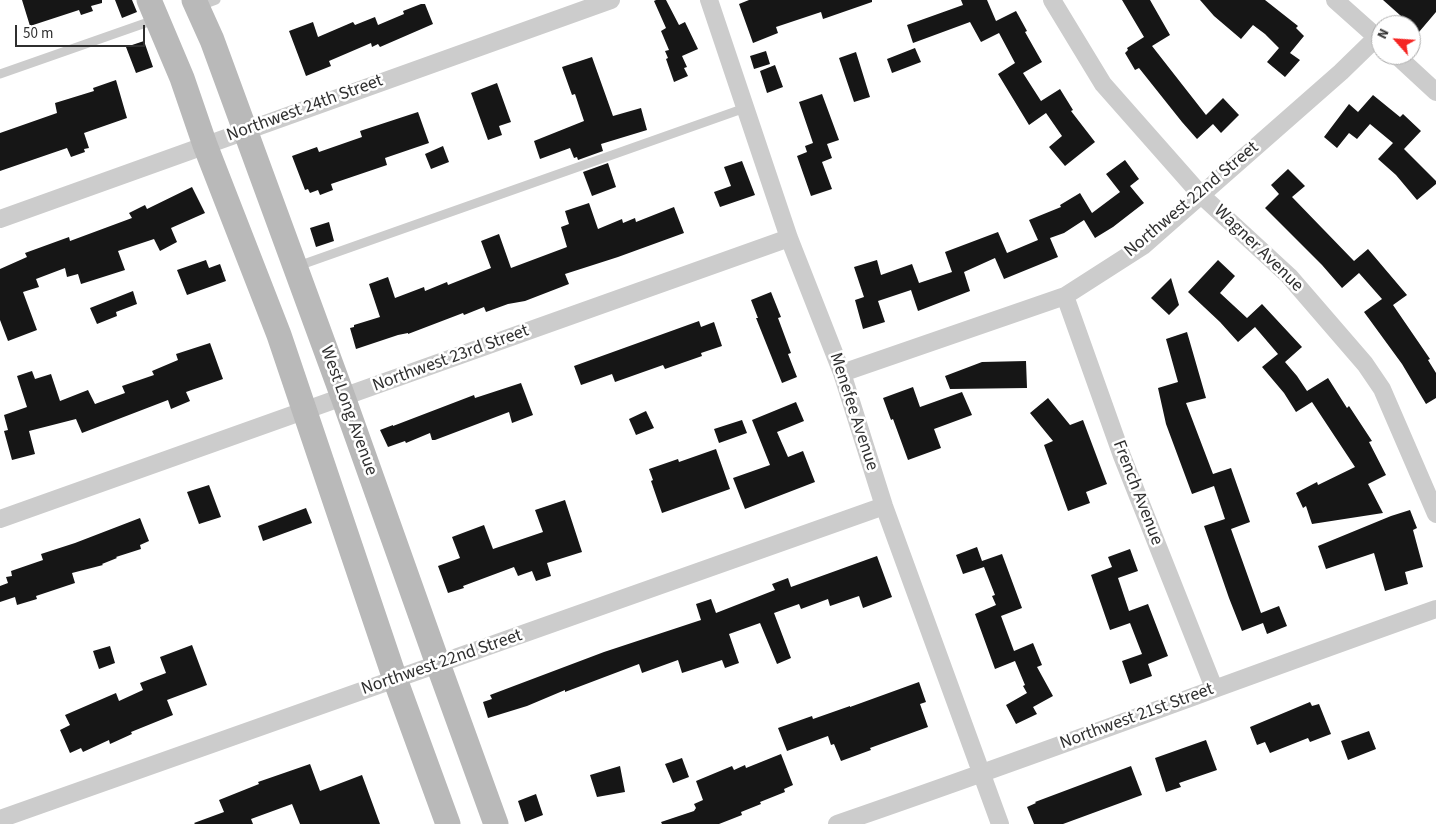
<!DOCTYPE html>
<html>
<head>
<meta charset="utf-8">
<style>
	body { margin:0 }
	#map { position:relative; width:1436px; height:824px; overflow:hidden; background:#fff; font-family:"Source Sans 3",sans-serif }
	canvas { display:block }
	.north { position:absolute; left:1371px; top:15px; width:50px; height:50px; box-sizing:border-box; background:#fff; border:1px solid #acacac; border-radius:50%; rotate:296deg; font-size:14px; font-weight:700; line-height:20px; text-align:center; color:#2f2f2f }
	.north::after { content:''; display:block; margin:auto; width:18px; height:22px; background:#f52522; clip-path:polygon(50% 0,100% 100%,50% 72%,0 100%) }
	.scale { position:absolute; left:15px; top:25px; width:130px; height:22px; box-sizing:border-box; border:2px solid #2f2f2f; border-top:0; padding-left:6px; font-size:15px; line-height:18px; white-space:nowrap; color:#2f2f2f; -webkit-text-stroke:4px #fff; paint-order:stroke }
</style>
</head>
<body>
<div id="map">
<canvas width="1436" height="824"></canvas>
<div class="north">N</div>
<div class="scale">50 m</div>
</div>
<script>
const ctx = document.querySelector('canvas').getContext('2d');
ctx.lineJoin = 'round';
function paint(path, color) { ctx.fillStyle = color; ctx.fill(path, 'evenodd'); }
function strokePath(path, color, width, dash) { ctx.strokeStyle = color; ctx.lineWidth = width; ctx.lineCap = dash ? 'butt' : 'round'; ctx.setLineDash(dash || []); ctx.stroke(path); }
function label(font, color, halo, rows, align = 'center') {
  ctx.font = font + ' "Source Sans 3",sans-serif'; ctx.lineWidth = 5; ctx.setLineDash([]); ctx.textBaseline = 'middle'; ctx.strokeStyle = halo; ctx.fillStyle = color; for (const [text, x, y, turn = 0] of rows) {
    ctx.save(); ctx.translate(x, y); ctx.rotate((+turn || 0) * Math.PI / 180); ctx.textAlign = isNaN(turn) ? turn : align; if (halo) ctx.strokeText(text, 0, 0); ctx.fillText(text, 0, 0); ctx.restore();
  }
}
paint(new Path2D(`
	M22 0H102V3L91 6 93 11 81 15 79 10 30 26Z
	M115 0H132L137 12 122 18Z
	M656 0H666L679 25 685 22 698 49 682 56 687 67 684 68 688 76 674 82 666 59 668 58 665 51 669 50 661 31 666 28 654 1Z
	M749 0H872V2L823 19 821 12 776 27 778 33 753 43 739 4Z
	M961 0H987L996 21 1016 11 1027 31 1025 32 1042 62 1023 73 1041 101 1060 89 1073 110 1071 111 1095 142 1065 166 1049 147 1062 136 1046 113 1029 125 998 74 1015 63 999 33 981 42 970 22 913 43 907 25 963 5Z
	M1122 0H1150L1170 35 1152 46 1206 115 1223 98 1239 115 1221 133 1213 124 1197 139 1182 122 1139 68 1135 70 1125 53 1128 50 1127 48 1144 37Z
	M1200 0H1265L1298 26 1296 28 1304 36 1290 53 1300 60 1285 77 1267 62 1279 48 1265 34 1253 25 1241 39 1214 16Z
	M1383 0H1436V12L1419 32Z
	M421 4H425L433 24 380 47 378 44 372 47 371 43 329 61 331 66 306 76 289 31 313 22 318 37 353 22 355 25 375 17 378 25 404 14 403 11Z
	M144 41 153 67 136 73 126 47Z
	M915 48 921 62 892 73 887 59Z
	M766 51 770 64 754 69 750 56Z
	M856 52 870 97 854 102 839 58Z
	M592 57 613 116 641 108 647 130 601 144 603 151 578 160 577 157 574 158 570 148 540 159 534 141 584 121 575 94 572 95 562 67Z
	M775 65 783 87 767 93 760 71Z
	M116 80 127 118 84 133 89 148 84 149 85 152 71 157 67 148 0 171V133L57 113 55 103 94 91 93 88Z
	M497 83 511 122 499 126 502 135 488 140 471 93Z
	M822 94 839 140 827 144 832 158 822 162 832 189 811 196 797 156 807 152 805 146 813 143 799 102Z
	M1373 95 1400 117 1403 114 1421 131 1404 149 1436 181V184L1417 200 1396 175 1378 159 1393 143 1370 124 1357 139 1349 133 1337 148 1324 137 1349 104 1358 112Z
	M418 112 429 143 385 158 387 165 331 184 333 190 320 195 318 190 310 193 308 189 305 190 292 156 317 147 319 152 362 137 360 131Z
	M443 146 449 162 431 169 425 154Z
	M1125 160 1139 179 1130 186 1144 203 1113 227 1095 238 1084 220 1064 233 1050 238 1058 257 1004 279 995 258 964 272 970 291 918 311 911 290 878 301 885 322 863 329 855 300 864 297 854 267 877 260 881 275 912 264 919 283 952 272 945 252 998 232 1007 253 1038 240 1029 220 1061 207 1060 205 1080 193 1092 213 1120 192 1106 174Z
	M742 161 755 195 720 207 714 192 731 186 724 167Z
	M608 163 616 187 592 196 583 172Z
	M1288 169 1305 186 1292 197 1354 261 1368 249 1407 295 1393 305 1430 359 1428 360 1436 373V398L1426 404 1402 364 1364 312 1382 299 1359 273 1342 288 1322 265 1265 208 1279 194 1271 185Z
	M192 187 205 213 171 228 177 242 160 251 154 239 118 251 125 270 81 284 78 274 67 277 65 268 36 279 39 287 23 292 37 330 8 341 0 320V269L27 257 25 253 69 237 70 241 132 218 129 213 145 205 147 209Z
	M589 203 598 229 622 219 623 223 635 218 636 222 674 207 684 233 618 257 565 274 569 284 525 301 508 304 486 312 484 307 464 315 463 313 408 334V333L398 335 356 349 350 328 354 327V325L380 317 369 284 388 277 395 298 424 287 425 291 447 282 448 285 491 268 481 241 499 234 511 268 567 247 561 227 569 224 565 211Z
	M329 222 334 241 316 247 310 228Z
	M206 260 209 268 220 264 226 281 187 295 177 270Z
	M1218 260 1235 276 1220 293 1247 318 1262 304 1302 347 1285 362 1297 376 1307 391 1328 378 1347 408 1349 406 1372 441 1369 442 1386 475 1368 484 1383 513 1312 524 1306 506 1303 508 1296 493 1317 482 1318 485 1355 467 1312 402 1296 412 1284 393 1262 367 1278 354 1255 327 1238 342 1220 322 1188 292Z
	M1171 278 1179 305 1169 315 1151 298Z
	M133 291 137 304 116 312 117 316 97 324 90 308Z
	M771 292 781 317 778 318 791 353 788 354 797 377 782 383 756 318H758L751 300Z
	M699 321 701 327 714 322 722 346 701 353 702 356 665 369 663 365 615 382 612 374 581 385 574 366Z
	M1187 332 1206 398 1186 403 1213 474 1231 468 1250 522 1231 529 1261 613 1279 606 1287 626 1267 634 1263 623 1242 631 1229 598 1204 526 1225 519 1214 486 1192 494 1166 424 1158 388 1178 382 1166 339Z
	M210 343 223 379 186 392 190 401 171 409 168 400 82 433 76 419 29 431 35 454 12 460 4 431 8 430 4 415 27 407 17 376 32 371 35 379 51 374 60 401 88 390 95 404 125 393 122 386 154 375 152 371 178 360 176 354Z
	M1026 361 1027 388 950 389 945 376 982 362Z
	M521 383 533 415 512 423 509 412 435 440H432L430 433 406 443 405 441 388 447 380 430 393 425V426L474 395 475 398Z
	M913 387 920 407 962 392 972 415 934 429 941 448 908 460 893 419 891 420 883 398Z
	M1048 398 1070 425 1083 420 1107 484 1086 492 1090 503 1068 511 1044 445 1053 441 1030 413Z
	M796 402 804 421 777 432 788 457 803 451 815 482 745 509 733 478 770 465 752 420Z
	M646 411 654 428 636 435 629 419Z
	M742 420 747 433 719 443 714 429Z
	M716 449 730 489 662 513 651 481 653 480 649 469 678 459 679 462Z
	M209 485 221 517 199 524 187 492Z
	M565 500 582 552 547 563 551 576 536 581 532 571 518 576 514 567 463 586 464 588 448 593 438 566 460 558 452 537 484 525 493 549 543 532 535 510Z
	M306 508 312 523 263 541 258 526Z
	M1410 510 1417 528 1413 530 1423 567 1405 572 1408 584 1385 591 1374 553 1326 569 1318 546 1391 516Z
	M140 518 149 541 140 545 141 549 116 557 117 558 102 564 103 565 72 573 75 583 36 596 37 599 17 605 15 597 0 602V586L8 583 6 577 12 576 11 571 43 560 41 554 75 543Z
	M977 547 982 561 1002 554 1022 608 1001 616 1014 651 1033 643 1042 665 1037 667 1053 696 1033 707 1037 714 1016 724 1006 705 1027 693 1023 686 1025 685 1015 661 995 669 975 614 996 605 992 596 995 595 984 567 963 574 956 555Z
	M1130 549 1138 571 1118 578 1129 611 1148 604 1168 656 1148 664 1152 676 1130 684 1122 661 1142 654 1130 623 1110 630 1091 575 1112 567 1108 557Z
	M877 556 892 597 863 608 859 596 830 606 828 599 801 609 799 604 774 613 791 658 777 664 760 623 729 634 739 663 725 668 722 660 682 673 678 660 642 673 639 664 565 692V690L527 706 488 718 483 702 492 699 490 695 604 652 701 620 696 604 711 599 716 613 775 590 772 584 788 578 791 587Z
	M192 645 207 685 167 700 173 715 131 732 132 734 110 744 109 740 83 752 81 748 70 753 60 730 70 725 65 715 116 693 119 701 143 690 140 683 166 673 160 657Z
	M110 646 115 663 99 669 93 651Z
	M919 682 926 702 920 704 928 727 870 748 871 750 841 761 834 744 831 745 828 736 787 751 778 728 812 716 813 719 850 706V707Z
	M1310 702 1312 706 1319 704 1331 734 1310 742 1308 738 1270 753 1265 742 1257 745 1250 727Z
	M1369 731 1376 749 1348 760 1341 741Z
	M1206 740 1217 770 1179 783 1181 787 1166 792 1155 758Z
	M781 754 793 785 784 789 785 792 760 802 761 804 741 812 742 815 719 824H662L661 822 694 811 696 808 694 804 703 800 696 781 732 766 734 770 745 765 746 768Z
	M682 758 689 777 673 783 665 764Z
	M310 764 320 791 362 775 380 824H300L292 804 251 819 253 824H195L194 823 224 812 219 800 259 784 258 782Z
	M620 766 625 792 597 797 590 775Z
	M1131 766 1142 795 1063 824H1034L1027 807 1036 803 1035 802Z
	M536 794 543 815 525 822 518 801Z`), '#161616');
strokePath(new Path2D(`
	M200 6 216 0
	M0 74 157 19
	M298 266 745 108`), '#ccc', 9);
strokePath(new Path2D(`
	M709 0 789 238 842 373 884 506 1000 824
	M1052 0 1103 84 1201 195 1289 276 1365 364 1382 389 1436 514
	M1335 0 1381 41
	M1396 55 1436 92
	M0 219 611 0
	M1065 296 1122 456 1214 688
	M842 373 1065 296 1143 246 1341 72 1377 37
	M0 519 789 238
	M0 819 884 506
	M837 824C1038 755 1236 680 1436 609`), '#ccc', 18);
strokePath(new Path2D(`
	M149 0 182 78 205 145 279 335 395 679 448 824
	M194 0 212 40 343 397 438 664 496 824`), '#b9b9b9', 25);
label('18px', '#2f2f2f', '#fff', [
	["Northwest 24th Street",305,109,-20],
	["Northwest 22nd Street",1192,200,-40],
	["Wagner Avenue",1258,249,44],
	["Northwest 23rd Street",451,359,-20],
	["West Long Avenue",348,411,70],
	["Menefee Avenue",853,412,72],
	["French Avenue",1137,493,69],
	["Northwest 22nd Street",442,663,-19],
	["Northwest 21st Street",1137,717,-20]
]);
</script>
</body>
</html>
